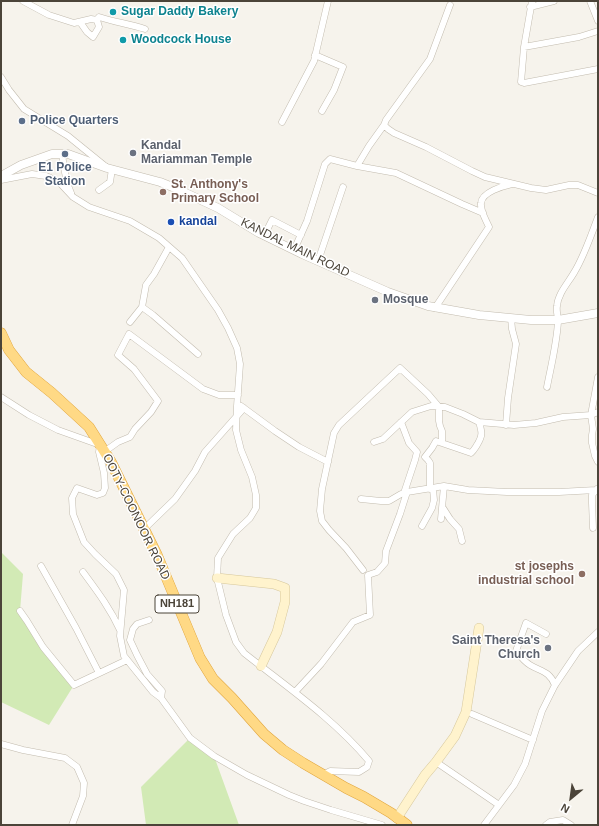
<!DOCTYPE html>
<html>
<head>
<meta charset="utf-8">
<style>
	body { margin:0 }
	#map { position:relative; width:599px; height:826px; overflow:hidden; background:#f6f3ec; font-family:Helvetica,sans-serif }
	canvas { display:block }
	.frame { position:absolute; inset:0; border:2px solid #4b4439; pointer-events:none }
	.north { position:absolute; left:551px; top:778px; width:40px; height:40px; -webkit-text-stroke:3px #fff; paint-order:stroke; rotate:209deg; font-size:11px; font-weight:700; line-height:16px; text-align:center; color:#4b4439 }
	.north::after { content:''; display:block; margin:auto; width:14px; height:18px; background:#4b4439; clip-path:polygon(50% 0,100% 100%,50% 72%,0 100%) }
</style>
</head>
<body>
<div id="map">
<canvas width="599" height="826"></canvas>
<div class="frame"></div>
<div class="north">N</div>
</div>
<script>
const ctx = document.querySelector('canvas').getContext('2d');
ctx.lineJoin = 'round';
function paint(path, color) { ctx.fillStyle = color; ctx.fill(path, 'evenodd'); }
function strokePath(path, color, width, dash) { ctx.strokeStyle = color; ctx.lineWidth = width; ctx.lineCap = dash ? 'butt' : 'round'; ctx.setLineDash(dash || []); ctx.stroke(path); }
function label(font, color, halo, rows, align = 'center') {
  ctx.font = font + ' Helvetica,sans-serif'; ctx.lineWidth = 3; ctx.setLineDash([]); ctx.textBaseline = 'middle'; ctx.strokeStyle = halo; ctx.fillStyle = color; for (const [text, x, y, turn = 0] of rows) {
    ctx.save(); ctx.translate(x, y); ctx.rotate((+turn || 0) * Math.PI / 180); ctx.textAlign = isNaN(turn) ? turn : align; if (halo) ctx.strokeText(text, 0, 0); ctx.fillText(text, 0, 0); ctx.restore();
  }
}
paint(new Path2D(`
	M1 552 23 574 20 611 74 685 49 725 1 702Z
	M190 738 214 756 239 825H146L141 787Z`), '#d2eab5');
const minor = new Path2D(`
	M23 1 49 15 74 23 91 19 97 20 99 27 93 37 87 32 80 22
	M532 1 524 47 521 82 524 83 598 69
	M590 1 598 21
	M450 5 430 59 386 120 384 125 388 129 394 133 426 147 472 171 485 177 531 188 546 190 569 185H578L598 193
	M530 7 554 1
	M97 20 99 17C114 22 130 24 145 29
	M524 47 579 37 598 31
	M315 55 343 67 334 90 322 111
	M1 77 9 90 24 109 68 136 105 166
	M282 122 314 61 328 1
	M62 154C64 168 65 180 71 193
	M357 166 396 173 462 204 483 213
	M1 180 32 174 46 176 59 182 73 197 89 207 130 221 159 238 182 258 218 310 228 328 237 348 240 364 237 406 236 430 241 450 252 477 256 495V508L250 518 233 534 218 558 217 578 226 615 236 642 244 653C287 687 334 719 369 761L367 767 359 772 330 771 323 775
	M99 190 110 182 112 169
	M264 236 272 220 301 235
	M294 250 307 221 325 164 330 159 357 166 369 146 384 125
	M318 261 343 187
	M142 307 153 315 198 354
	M435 308 489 227C486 220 480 211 481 203 482 192 503 186 512 184
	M130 322 142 307 146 285 154 274 169 247
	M598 377 591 415 593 429 592 435V443L595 456 598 462
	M547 387C551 366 557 343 558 321 558 316 556 311 557 306 558 293 569 282 575 271 585 254 591 235 598 217
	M1 397 29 415 58 430 100 445 99 452 104 473 105 488 103 493 97 495 77 488 72 498 73 514 84 542 95 554 116 574 124 590 120 636 124 656 153 692 161 698 162 691 147 674 137 655 130 640 133 629 137 624 149 620
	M241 406 275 431 299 447 328 462
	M401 422 409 443 417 452 415 460 404 493
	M506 425 508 398 516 344 512 329 511 318
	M374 442 383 439 412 412 431 406 445 407 463 414 479 422 514 425 536 423 563 417 591 415 598 412
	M104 452 118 442 130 437 135 429 151 412 158 401 134 369 118 355 129 334 203 389 219 395H238
	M430 489V463L428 460 425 457 432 448 436 441 471 453C474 450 475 448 477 445 483 435 482 432 479 422
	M361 499 381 501H389L401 494 407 492 444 486 468 490 507 492H559L596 490
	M443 508 450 519 459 529 462 541
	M441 519 444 486
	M422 526 432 508 434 500 433 489
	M593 528 592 503V495L597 489
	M144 529 175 499 195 471 205 452 244 408
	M41 566 76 628 99 673
	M363 570 346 548 329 530 322 521 320 511 322 489 334 433 339 425 400 368 428 394 439 407V421L440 426 442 431V443
	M83 572C97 591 110 608 120 630
	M20 611 27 621 43 647 74 685 127 660
	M546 634 526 623 516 651C520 656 525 662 530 665 542 672 549 671 555 685
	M295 692 321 664 353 622 370 615 368 575 377 572 385 563 386 551 400 514 407 492
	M161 698 190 738 214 756 247 775 289 795 304 801 331 810 382 825
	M472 714 533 740
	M1 744 23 750 65 758 77 767 84 783 83 796 72 825
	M436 762 499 805
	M484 825 514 785 525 764 542 711 555 685 578 651 598 632
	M546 825 550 822 563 820 571 825`);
const tertiary = new Path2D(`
	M1 176 21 165 52 154H68L107 168 160 182 175 188 218 208 259 233 302 254 388 292 428 306 479 315 531 320H558L598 313`);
const secondary = new Path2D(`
	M217 578 274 584 285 588V602L277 632 261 666
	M397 818 425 775 436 762 455 736 466 712 479 628`);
const trunk = new Path2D(`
	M1 333 9 350 26 372 52 393 89 427 111 462 157 555 200 658 213 679 232 698 264 734 283 750 303 763 346 788 364 797 391 813 407 825`);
strokePath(minor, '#c2bbae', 7);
strokePath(tertiary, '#c2bbae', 9);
strokePath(secondary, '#d6c79b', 10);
strokePath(trunk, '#e0a43c', 11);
strokePath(minor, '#fff', 6);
strokePath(tertiary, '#fff', 8);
strokePath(secondary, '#fff3cd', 9);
strokePath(trunk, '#ffd985', 10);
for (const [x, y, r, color] of [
	[113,12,4,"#0f9aa8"],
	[123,40,4,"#0f9aa8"],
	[22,121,4,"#5c6f8a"],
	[133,153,4,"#6b7280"],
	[65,154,4,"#5c6f8a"],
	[163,192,4,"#8d6e63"],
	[171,222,4,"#1a4fb4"],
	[375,300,4,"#6b7280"],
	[582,574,4,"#8d6e63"],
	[548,648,4,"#6b7280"]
]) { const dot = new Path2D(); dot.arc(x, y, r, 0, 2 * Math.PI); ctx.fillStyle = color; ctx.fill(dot); strokePath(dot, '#fff', 1.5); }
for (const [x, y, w] of [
	[177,604,44]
]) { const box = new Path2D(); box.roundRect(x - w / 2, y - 9, w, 18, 3); ctx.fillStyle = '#fff'; ctx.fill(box); strokePath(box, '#4b4439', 1); }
label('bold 11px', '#4b4439', null, [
	["NH181",177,604]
]);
label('bold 12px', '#0d838f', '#fff', [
	["Sugar Daddy Bakery",121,12],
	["Woodcock House",131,40]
], 'left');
label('bold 12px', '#4e5e75', '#fff', [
	["Police Quarters",30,121],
	["E1 Police",65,168,"center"],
	["Station",65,182,"center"]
], 'left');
label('bold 12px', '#5b616d', '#fff', [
	["Kandal",141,146],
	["Mariamman Temple",141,160],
	["Mosque",383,300],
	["Saint Theresa's",540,641,"right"],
	["Church",540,655,"right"]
], 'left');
label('bold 12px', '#785e54', '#fff', [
	["St. Anthony's",171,185],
	["Primary School",171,199],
	["st josephs",574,567,"right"],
	["industrial school",574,581,"right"]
], 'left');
label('bold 12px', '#164399', '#fff', [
	["kandal",179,222]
], 'left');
label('12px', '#4b4439', '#fff', [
	["KANDAL MAIN ROAD",295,248,26],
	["OOTY-COONOOR ROAD",136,517,64]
]);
</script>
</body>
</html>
